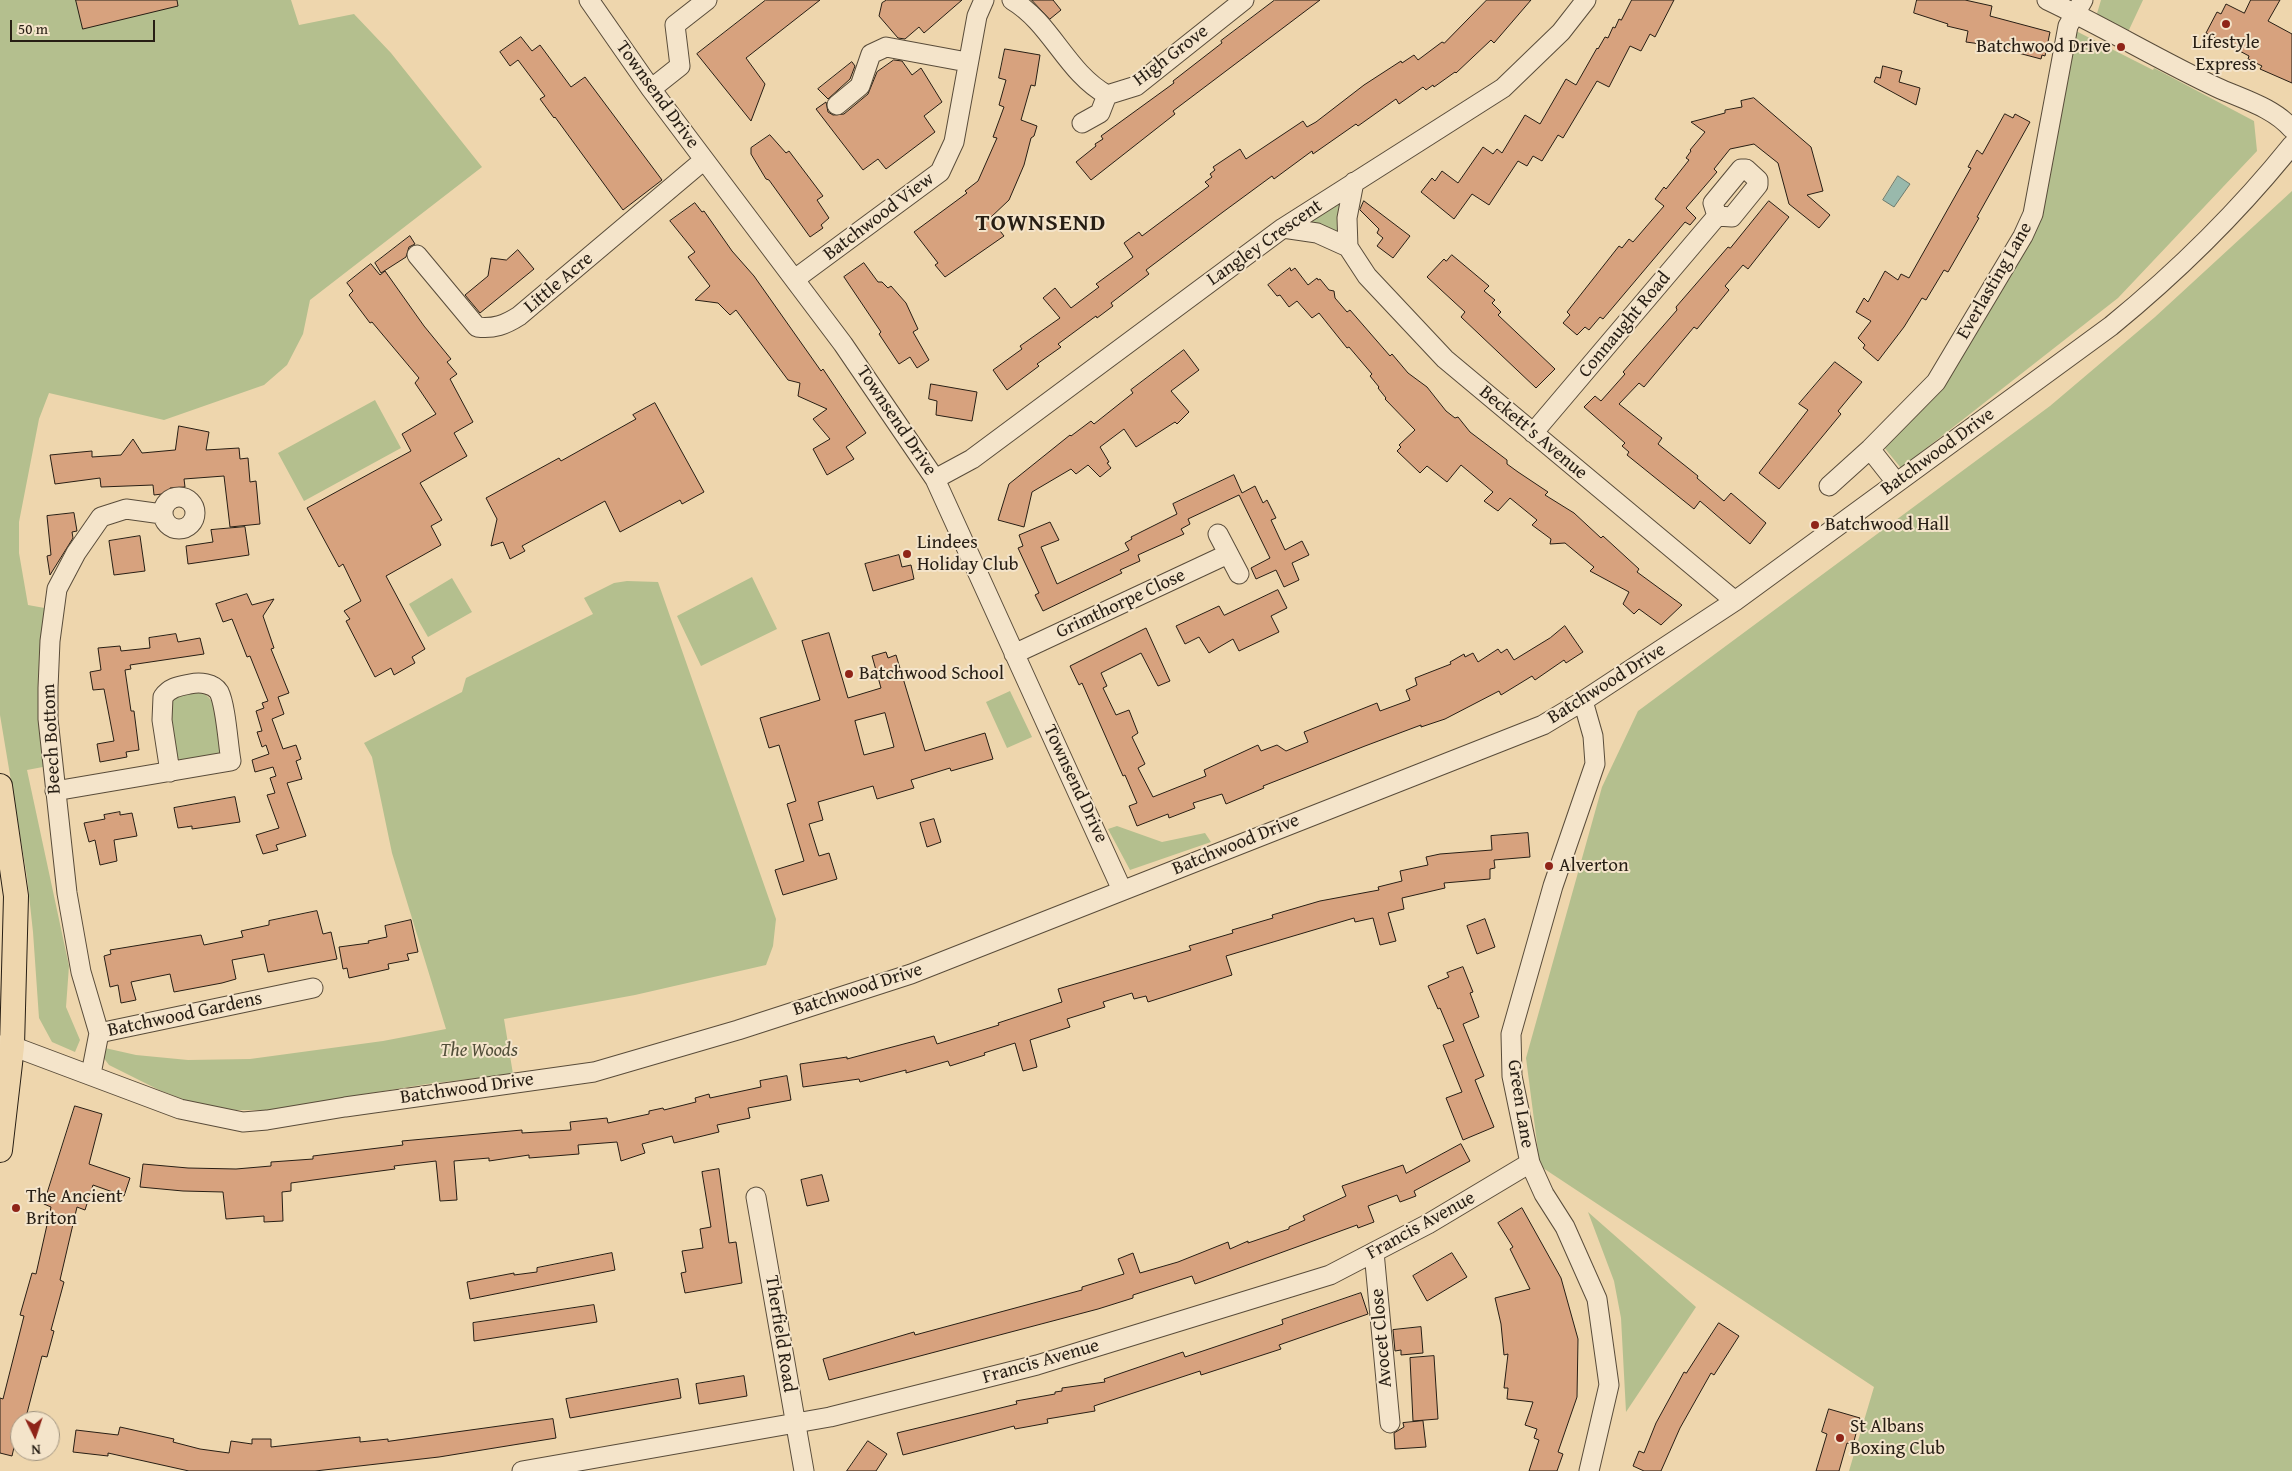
<!DOCTYPE html>
<html>
<head>
<meta charset="utf-8">
<style>
	body { margin:0 }
	#map { position:relative; width:2292px; height:1471px; overflow:hidden; background:#eed6ad; font-family:"Gentium Book Plus",serif }
	canvas { display:block }
	.north { position:absolute; left:10px; top:1411px; width:50px; height:50px; box-sizing:border-box; background:#f4e4ca; border:1px solid #a29581; border-radius:50%; rotate:176deg; font-size:14px; font-weight:700; line-height:20px; text-align:center; color:#271e14 }
	.north::after { content:''; display:block; margin:auto; width:18px; height:22px; background:#8f2418; clip-path:polygon(50% 0,100% 100%,50% 72%,0 100%) }
	.scale { position:absolute; left:10px; top:20px; width:145px; height:22px; box-sizing:border-box; border:2px solid #271e14; border-top:0; padding-left:6px; font-size:15px; line-height:18px; white-space:nowrap; color:#271e14; -webkit-text-stroke:4px #f4e4ca; paint-order:stroke }
</style>
</head>
<body>
<div id="map">
<canvas width="2292" height="1471"></canvas>
<div class="north">N</div>
<div class="scale">50 m</div>
</div>
<script>
const ctx = document.querySelector('canvas').getContext('2d');
ctx.lineJoin = 'round';
function paint(path, color) { ctx.fillStyle = color; ctx.fill(path, 'evenodd'); }
function strokePath(path, color, width, dash) { ctx.strokeStyle = color; ctx.lineWidth = width; ctx.lineCap = dash ? 'butt' : 'round'; ctx.setLineDash(dash || []); ctx.stroke(path); }
function label(font, color, halo, rows, align = 'center') {
  ctx.font = font + ' "Gentium Book Plus",serif'; ctx.lineWidth = 4; ctx.setLineDash([]); ctx.textBaseline = 'middle'; ctx.strokeStyle = halo; ctx.fillStyle = color; for (const [text, x, y, turn = 0] of rows) {
    ctx.save(); ctx.translate(x, y); ctx.rotate((+turn || 0) * Math.PI / 180); ctx.textAlign = isNaN(turn) ? turn : align; if (halo) ctx.strokeText(text, 0, 0); ctx.fillText(text, 0, 0); ctx.restore();
  }
}
paint(new Path2D(`
	M0 0H291L299 25 354 14 391 53 482 167 310 300 303 334 287 365 264 385 164 420 49 393 39 419 19 522V553L28 605 50 609 48 766 27 770 69 966 66 1007 80 1040 75 1052 52 1042 39 1018 33 932 27 877 0 715Z
	M2101 0H2143L2128 32 2096 17Z
	M2074 30 2153 70 2154 68 2254 121 2257 151 2118 298 1901 468 1883 446 2025 238Z
	M2292 191V1471H1849L1874 1387 1540 1166 1526 1058 1602 787 1638 711 2050 406 2155 317Z
	M1341 199 1337 232 1306 221Z
	M375 400 401 448 304 501 278 453Z
	M752 577 777 629 701 666 677 616Z
	M452 578 472 612 428 637 409 604Z
	M627 581 658 582 776 919 773 946 766 965 635 995 504 1019 513 1074 427 1084 268 1110H235L190 1102 159 1090 109 1065 103 1057 105 1048 136 1055 188 1060 250 1059 383 1041 446 1029 392 853 372 757 364 743 462 692 466 678 593 614 584 598 614 583Z
	M198 691C222 699 218 729 221 751 212 761 183 768 175 755 173 742 164 702 178 694 183 691 192 692 198 691Z
	M1010 691 1032 737 1007 748 986 702Z
	M1117 826 1162 842 1205 833 1211 842 1130 870 1108 829Z
	M1588 1212 1696 1307 1626 1412 1621 1318 1614 1281Z`), '#b4bf8e');
const water = new Path2D(`
	M1898 176 1910 184 1894 207 1883 200Z`);
paint(water, '#99b9ac');
strokePath(water, '#6b7b6f', 1);
const building = new Path2D(`
	M76 0H177L178 6 83 29Z
	M766 0H820L746 58 765 84 751 121 697 54Z
	M887 0H962L924 33 919 27 905 39 898 38 879 16 882 3Z
	M1032 0H1053L1061 10 1050 19Z
	M1275 0H1320L1173 111 1175 114 1091 180 1076 162 1096 146 1095 144 1103 139 1101 136 1174 83 1173 81 1222 43 1221 41Z
	M1487 0H1531L1494 43 1491 40 1456 73 1455 72 1434 87 1433 85 1426 90 1423 87 1399 104 1396 99 1358 126 1356 124 1313 154 1312 151 1274 179 1272 176 1223 212 1146 270 1149 274 1111 303 1113 306 1097 318 1096 316 1058 344 1061 347 1037 364 1039 366 1007 390 993 370 1022 349 1020 346 1060 318 1043 298 1055 288 1071 308 1099 287 1096 284 1133 257 1124 243 1139 232 1142 236 1209 186 1205 182 1212 177 1210 174 1215 170 1213 167 1240 149 1246 159 1303 121 1307 127 1316 122 1364 85 1401 61 1402 63 1414 55 1418 60 1442 42 1444 43Z
	M1632 0H1674L1655 37 1650 34 1641 51 1630 46 1609 87 1597 81 1563 138 1558 135 1542 161 1533 156 1527 166 1518 161 1489 205 1472 194 1454 219 1421 192 1432 178 1435 181 1442 171 1458 183 1483 147 1493 154 1497 149 1502 153 1525 115 1540 124 1566 79 1576 85 1597 48 1598 49 1605 37 1608 38 1613 27 1615 28 1619 19 1621 20Z
	M1917 0H1965L1992 6 1990 16 2050 32 2045 56 2042 55 2041 59 1988 45 1966 42 1968 31 1947 26 1948 24 1914 13Z
	M2251 0H2280L2268 21 2292 34V83L2260 69 2262 66 2248 59 2249 56 2206 33 2217 12 2221 14 2226 4 2244 13Z
	M521 37 532 51 540 45 571 87 585 77 662 180 623 210 555 117 554 118 540 99 545 96 518 60 510 66 500 52Z
	M1005 49 1040 55 1035 86 1031 85 1021 120 1037 126 1034 136 1031 138 1024 165 1009 200 990 218 1004 236 945 277 935 265 938 263 914 232 967 193 965 191 978 181 997 138 993 137 1004 107 999 105 1006 80 999 78Z
	M894 60 902 61 912 75 921 68 942 102 924 116 935 132 886 169 878 159 863 170 816 109 826 102 828 112 833 115 844 114 868 94 877 72Z
	M852 62 855 66 850 79 828 99 818 89Z
	M1883 66 1902 71 1899 82 1920 88 1916 105 1874 82 1876 77 1880 78Z
	M1754 98 1811 147 1823 191 1807 195 1830 215 1819 228 1789 204 1778 163 1754 144 1730 149 1714 169 1717 172 1686 208 1696 218 1690 225 1685 222 1603 319 1600 317 1589 330 1585 327 1577 335 1563 323 1570 315 1567 312 1619 246 1622 248 1629 239 1633 242 1664 206 1655 199 1664 187 1666 189 1689 160 1686 158 1691 151 1690 150 1705 132 1691 122 1725 113V110L1742 107 1741 101Z
	M2005 114 2013 118 2015 114 2030 122 1977 217 1979 218 1948 272 1944 270 1926 300 1922 298 1904 327 1878 361 1863 348 1865 345 1858 338 1871 321 1856 312 1864 298 1868 302 1885 271 1898 280 1901 274 1909 278 1971 168 1968 167 1977 150 1982 154Z
	M770 135 786 153 789 151 823 196 817 200 829 218 821 225 823 228 810 237 769 180 766 179 751 154V148Z
	M1364 201 1410 236 1393 258 1377 246 1383 238 1377 233 1379 229 1360 210Z
	M1769 201 1789 217 1748 269 1743 265 1725 286 1729 290 1697 329 1694 327 1644 387 1639 383 1619 404 1662 438 1658 444 1698 476 1697 478 1724 501 1731 493 1766 523 1750 544 1700 501 1694 509 1627 455 1629 452 1622 446 1625 443 1584 407 1595 396 1601 401 1625 374 1623 372 1677 310 1676 307 1728 247 1730 248Z
	M695 203 702 212 704 211 732 251 754 276 821 371 823 369 866 433 846 447 854 459 827 475 813 449 830 439 813 419 827 409 798 396 800 383 788 380 736 310 730 315 718 303 695 300 710 286 688 257 695 252 670 221Z
	M410 236 415 244 409 247 406 257 381 273 375 263Z
	M518 250 534 269 480 313 465 295 488 276 491 258 506 260Z
	M1452 255 1489 286 1484 291 1495 300 1492 303 1501 312 1498 315 1555 369 1536 388 1461 317 1465 312 1427 277 1444 259 1446 261Z
	M864 263 878 282H882L888 288 891 286 906 303 918 329 913 332 929 360 917 368 910 357 899 364 879 334 881 332 844 277Z
	M371 264 380 275 385 271 424 326 451 359 447 362 457 374 450 379 473 422 454 433 467 456 420 483 442 520 431 526 441 545 386 576 425 649 412 657 415 663 394 675 391 668 375 677 346 621 350 619 344 611 361 601 343 564 339 567 307 508 411 451 402 434 436 414 415 383 419 378 372 322 370 323 349 295 353 291 347 283Z
	M1290 268 1291 271 1295 268 1308 285 1317 278 1318 280 1320 279 1329 290 1334 291 1335 298 1347 312 1350 310 1390 356 1392 354 1408 373 1427 387 1446 411 1455 418 1458 417 1470 432 1507 460V464L1518 472 1548 492 1545 495 1574 513 1601 538 1603 536 1639 569 1637 572 1682 605 1661 625 1639 609 1634 614 1623 604 1629 592 1590 571 1594 567 1565 543 1550 544 1551 539 1532 525 1537 520 1510 498 1498 511 1484 501 1493 492 1461 465 1447 482 1427 466 1420 473 1397 451 1401 447 1399 445 1415 430 1385 399 1386 398 1378 388 1379 387 1370 376 1372 374 1349 347 1347 348 1319 313 1312 318 1297 301 1289 307 1280 295 1277 296 1268 285Z
	M1184 350 1199 370 1171 391 1189 412 1177 424 1175 422 1136 447 1124 429 1100 447 1109 462 1107 463 1111 468 1100 477 1088 465 1076 474 1071 469 1032 492 1024 527 998 520 1009 484 1070 435 1071 436 1091 421 1094 424 1133 393 1131 390Z
	M1835 362 1862 382 1838 411 1841 414 1779 489 1759 473 1808 410 1799 404Z
	M931 384 977 392 972 421 936 415 937 401 929 399Z
	M655 403 704 492 682 504 680 500 620 532 605 501 522 546 525 551 510 559 503 542 491 546 497 519 486 498 559 458 561 461 636 419 633 415Z
	M179 426 209 432 206 450 239 448 240 459 248 458 250 482 256 481 260 524 230 527 224 476 184 479 185 487 170 488V493L154 495 153 485 101 487 100 478 55 484 50 455 92 451V457L121 455 133 439 142 453 175 450Z
	M1234 475 1242 493 1255 486 1263 503 1267 500 1276 518 1271 520 1285 550 1302 541 1309 555 1292 563 1299 580 1284 587 1276 570 1256 579 1251 568 1270 558 1239 495 1188 519 1190 524 1181 529 1184 534 1138 555 1140 561 1120 570 1122 573 1043 611 1035 595 1039 593 1018 548 1023 546 1019 535 1050 522 1059 540 1041 547 1057 584 1129 550 1125 543 1132 539 1131 537 1177 514 1173 504Z
	M74 513 77 531 72 532 73 538 50 575 47 556 51 555 47 516Z
	M245 527 249 555 188 564 186 546 213 542 211 530Z
	M140 536 145 571 114 575 109 541Z
	M899 555 902 567 911 565 914 579 873 591 865 564Z
	M1278 590 1287 608 1271 616 1279 632 1239 651 1233 639 1209 653 1199 637 1185 644 1176 626 1219 606 1224 615Z
	M247 594 252 605 274 599 263 616 274 648 271 649 289 693 278 697 284 714 272 719 283 749 296 745 301 759 296 761 302 779 287 783 306 836 276 845 278 850 263 854 256 835 279 828 267 795 275 793 270 778 276 776 273 767 255 772 252 760 269 754 266 745 262 747 257 732 262 731 256 711 264 708 262 703 268 701 250 656 247 657 232 619 223 622 216 604Z
	M1565 626 1583 652 1566 663 1564 660 1535 680 1532 676 1501 695 1499 691 1445 719 1421 727V725L1365 746 1263 786 1264 788 1226 804 1222 794 1193 803 1195 808 1169 818 1168 814 1137 826 1129 806 1137 803 1125 775 1123 776 1082 683 1079 685 1070 666 1146 628 1170 681 1158 686 1141 653 1101 673 1107 686 1103 688 1116 715 1129 710 1138 733 1132 737 1145 764 1138 768 1153 797 1206 776 1204 770 1258 745 1261 751 1277 745 1286 751 1308 742 1304 732 1377 703 1380 711 1410 700 1406 690 1417 685 1415 678 1451 664 1450 662 1464 654 1465 657 1473 653 1478 662 1498 649 1501 653 1507 649 1514 660 1550 638Z
	M829 633 848 698 881 688 872 656 886 652 888 658 896 655 925 751 985 733 993 759 951 771 950 768 911 780 914 788 877 799 873 786 818 802 823 820 809 824 819 856 829 853 837 879 783 895 775 870 804 861 787 804 796 801 779 745 769 748 760 718 820 700 802 641ZM885 713 894 747 864 755 855 721Z
	M176 634 178 642 200 638 204 654 130 665 131 669 125 670 131 711H134L139 750 126 752 127 757 100 762 97 744 114 741 104 689 93 690 90 672 101 670 98 648 120 646 121 651 150 648 149 638Z
	M235 797 240 822 192 829V826L178 828 174 808Z
	M120 812V815L132 813 137 836 114 840 117 861 100 865 95 840 89 842 84 823 105 819 104 815Z
	M934 819 941 842 927 847 920 823Z
	M1528 833 1530 857 1494 860 1495 868 1490 869V879L1444 883 1445 888 1402 898 1404 909 1388 913 1396 941 1380 945 1373 918 1355 922 1354 918 1226 956 1232 975 1148 1002 1146 996 1134 999 1132 993 1103 1002 1105 1007 1067 1019 1070 1027 1030 1040 1037 1067 1023 1071 1015 1043 984 1053 985 1055 950 1066 948 1061 906 1073V1070L860 1082 859 1079 803 1087 800 1064 847 1057V1059L934 1036 937 1044 999 1025 998 1023 1062 1002 1058 989 1191 950 1189 946 1233 933 1232 930 1273 918 1272 915 1320 901 1379 890 1378 887 1402 881 1400 871 1428 865 1426 857 1440 854 1492 850 1491 836Z
	M317 911 323 934 331 932 337 959 268 972 264 954 232 960 236 979 222 983 174 992 170 974 131 982 136 1000 121 1003 118 985 110 987 104 956 111 954 110 950 201 935 204 945 243 937 241 931 269 925V921Z
	M1485 919 1495 947 1477 954 1467 926Z
	M411 920 418 952 407 954 409 960 388 964 389 969 349 978 347 968 343 969 339 947 369 943 368 941 387 937 385 926Z
	M1463 967 1473 992 1470 993 1479 1017 1463 1024 1484 1076 1475 1080 1494 1127 1463 1140 1446 1098 1462 1092 1443 1045 1454 1041 1440 1008 1438 1009 1428 986 1449 977 1447 973Z
	M787 1076 791 1100 748 1108 750 1118 717 1125 719 1132 674 1143 672 1136 642 1144 645 1153 621 1161 617 1142 578 1145 579 1154 529 1158V1155L489 1161V1158L454 1161 457 1200 440 1201 436 1161 394 1166 395 1169 291 1183V1191L282 1192 283 1221 264 1222V1216L226 1219 223 1192 183 1191 140 1187 143 1164 188 1168 236 1169 271 1166V1162L313 1159V1156L403 1145 402 1141 522 1130V1133L571 1130 570 1122 607 1118 608 1123 649 1114V1111L663 1108 664 1110 696 1102 695 1098 709 1094 710 1098 761 1087 760 1081Z
	M75 1106 102 1114 89 1164 130 1178 124 1196 93 1185 85 1210 77 1207 60 1280 64 1282 51 1330 54 1331 47 1357 42 1356 26 1417 23 1416 22 1421H20L12 1456 0 1453V1398L3 1399 24 1316 20 1315 32 1273 36 1274 51 1207 44 1204Z
	M1461 1144 1470 1161 1414 1191 1416 1196 1400 1202 1397 1195 1368 1206 1374 1222 1358 1228 1357 1225 1195 1284 1192 1276 1133 1295V1298L1098 1309 829 1380 823 1359 914 1332 915 1335 1082 1290V1287L1124 1274 1118 1259 1133 1253 1140 1273 1178 1262 1228 1242 1230 1249 1248 1241V1243L1289 1229V1227L1305 1220 1303 1216 1346 1196 1342 1186 1403 1165 1406 1173Z
	M719 1169 729 1243 736 1242 742 1283 685 1293 681 1273 686 1272 682 1251 703 1248 700 1229 711 1227 702 1172Z
	M822 1175 829 1201 807 1206 801 1180Z
	M1522 1208 1561 1278 1578 1339 1577 1397 1558 1452 1563 1454 1557 1471H1529L1539 1440 1534 1438 1537 1429 1525 1425 1533 1402 1507 1399 1508 1388H1504L1508 1354 1504 1355 1501 1324 1495 1298 1530 1289 1510 1249 1513 1247 1498 1223Z
	M612 1253 615 1270 470 1299 467 1282 514 1273V1275L537 1272V1268Z
	M1452 1253 1467 1277 1427 1301 1413 1276Z
	M1361 1293 1368 1314 1279 1345 1281 1349 1201 1375 1200 1371 1094 1406 1095 1411 1047 1419 1048 1423 1015 1429 1014 1426 903 1455 897 1433 1017 1404 1016 1401 1055 1394V1392L1062 1391V1388L1105 1382 1104 1379 1183 1352 1185 1357 1283 1324 1282 1320Z
	M594 1305 597 1322 474 1341 473 1323Z
	M1719 1323 1739 1336 1714 1375 1711 1373 1680 1428 1661 1471H1644L1633 1466 1639 1451 1644 1453 1656 1423 1684 1372 1686 1373Z
	M1421 1327 1423 1353 1401 1355V1350L1395 1351 1393 1330Z
	M1434 1356 1438 1419 1413 1421 1410 1358Z
	M744 1376 747 1396 699 1404 696 1384Z
	M678 1379 681 1398 570 1418 566 1399Z
	M1829 1409 1860 1418 1853 1445 1847 1443 1839 1471H1816L1827 1434 1822 1432Z
	M553 1419 556 1438 439 1457 315 1471H189L108 1453V1456L73 1452 76 1430 118 1435 120 1427 174 1439 173 1442 200 1449 229 1453 231 1441 252 1444V1439H271V1447L360 1437V1442L388 1439V1441Z
	M1423 1421 1426 1447 1395 1449 1394 1433 1404 1427 1403 1423Z
	M868 1441 887 1454 876 1471H847Z`);
paint(building, '#d7a27e');
strokePath(building, '#271e14', 1);
const minor = new Path2D(`
	M589 0 651 89 843 344 935 479 1122 890
	M1012 0C1052 24 1066 72 1107 95L1136 86 1244 0
	M2047 0C2104 27 2159 60 2216 87 2242 99 2273 107 2292 129
	M651 89 680 66 675 25 707 0
	M837 105 860 86 871 54 886 47 967 62
	M1082 123 1100 113 1107 95
	M1354 182 1347 218 1348 247 1367 276 1445 359 1735 601
	M1283 228 1317 233 1348 247
	M417 255 477 327C494 329 505 325 519 316L704 160
	M795 279 940 172 954 142 977 16 984 0
	M1533 433 1717 216 1732 217 1758 185V180L1746 169H1741L1713 203 1717 216
	M1870 449 1896 482
	M935 479 972 459 1283 228 1503 88 1561 32 1586 0
	M1829 486 1870 449 1936 382 2023 236 2033 214 2068 26 2083 0
	M163 513a16 16 0 1 1 32 0a16 16 0 1 1-32 0Z
	M1218 534 1239 574
	M1014 654 1228 554
	M1583 701 1593 736 1595 764 1553 886 1511 1034 1512 1076 1530 1163 1544 1194 1565 1227 1597 1299 1609 1385 1589 1471
	M55 791 231 761C228 745 226 706 219 692 213 683 200 682 190 684 180 686 170 687 163 697L162 720 170 772
	M99 1033 313 988
	M0 1045 12 1046 180 1109 243 1122 267 1120 345 1107 594 1072 738 1030 911 974 1543 725 1583 701 1735 601 2111 326C2177 272 2239 211 2292 145
	M91 1074 99 1033 81 972 67 893 48 719V688L50 641 57 589 76 553 101 517 126 509 162 514
	M756 1197 804 1471
	M1374 1252 1390 1423
	M522 1471 830 1417 1037 1365 1330 1275 1428 1224 1530 1163`);
const major = new Path2D(`
	M0 786 16 896 12 1046 0 1150`);
strokePath(minor, '#594c3a', 21);
strokePath(major, '#271e14', 26);
strokePath(minor, '#f4e4ca', 19);
strokePath(major, '#eed6ad', 24);
for (const [x, y, r, color] of [
	[2226,24,5,"#8f2418"],
	[2121,47,5,"#8f2418"],
	[1815,525,5,"#8f2418"],
	[907,554,5,"#8f2418"],
	[849,674,5,"#8f2418"],
	[1549,866,5,"#8f2418"],
	[16,1208,5,"#8f2418"],
	[1840,1438,5,"#8f2418"]
]) { const dot = new Path2D(); dot.arc(x, y, r, 0, 2 * Math.PI); ctx.fillStyle = color; ctx.fill(dot); strokePath(dot, '#f4e4ca', 2); }
label('19px', '#271e14', '#f4e4ca', [
	["Lifestyle",2226,43,"center"],
	["Express",2226,65,"center"],
	["Batchwood Drive",2111,47,"right"],
	["Batchwood Hall",1825,525],
	["Lindees",917,543],
	["Holiday Club",917,565],
	["Batchwood School",859,674],
	["Alverton",1559,866],
	["The Ancient",26,1197],
	["Briton",26,1219],
	["St Albans",1850,1427],
	["Boxing Club",1850,1449]
], 'left');
label('19px', '#271e14', '#f4e4ca', [
	["High Grove",1171,56,-37],
	["Townsend Drive",657,95,54],
	["Batchwood View",879,217,-37],
	["Langley Crescent",1265,243,-35],
	["Everlasting Lane",1995,281,-60],
	["Little Acre",559,283,-40],
	["Connaught Road",1625,325,-50],
	["Townsend Drive",896,421,56],
	["Beckett's Avenue",1533,433,40],
	["Batchwood Drive",1938,452,-36],
	["Grimthorpe Close",1121,604,-25],
	["Batchwood Drive",1607,684,-32],
	["Beech Bottom",52,739,-93],
	["Townsend Drive",1075,784,65],
	["Batchwood Drive",1236,845,-22],
	["Batchwood Drive",858,990,-18],
	["Batchwood Gardens",185,1015,-12],
	["Batchwood Drive",467,1089,-8],
	["Green Lane",1520,1104,81],
	["Francis Avenue",1421,1226,-29],
	["Therfield Road",780,1334,81],
	["Avocet Close",1382,1338,-95],
	["Francis Avenue",1041,1362,-16]
]);
label('italic 19px', '#514e39', '#f4e4ca', [
	["The Woods",479,1051]
]);
ctx.letterSpacing = '1px';
label('bold 24px', '#271e14', '#f4e4ca', [
	["TOWNSEND",1041,224]
]);
ctx.letterSpacing = '0px';
</script>
</body>
</html>
